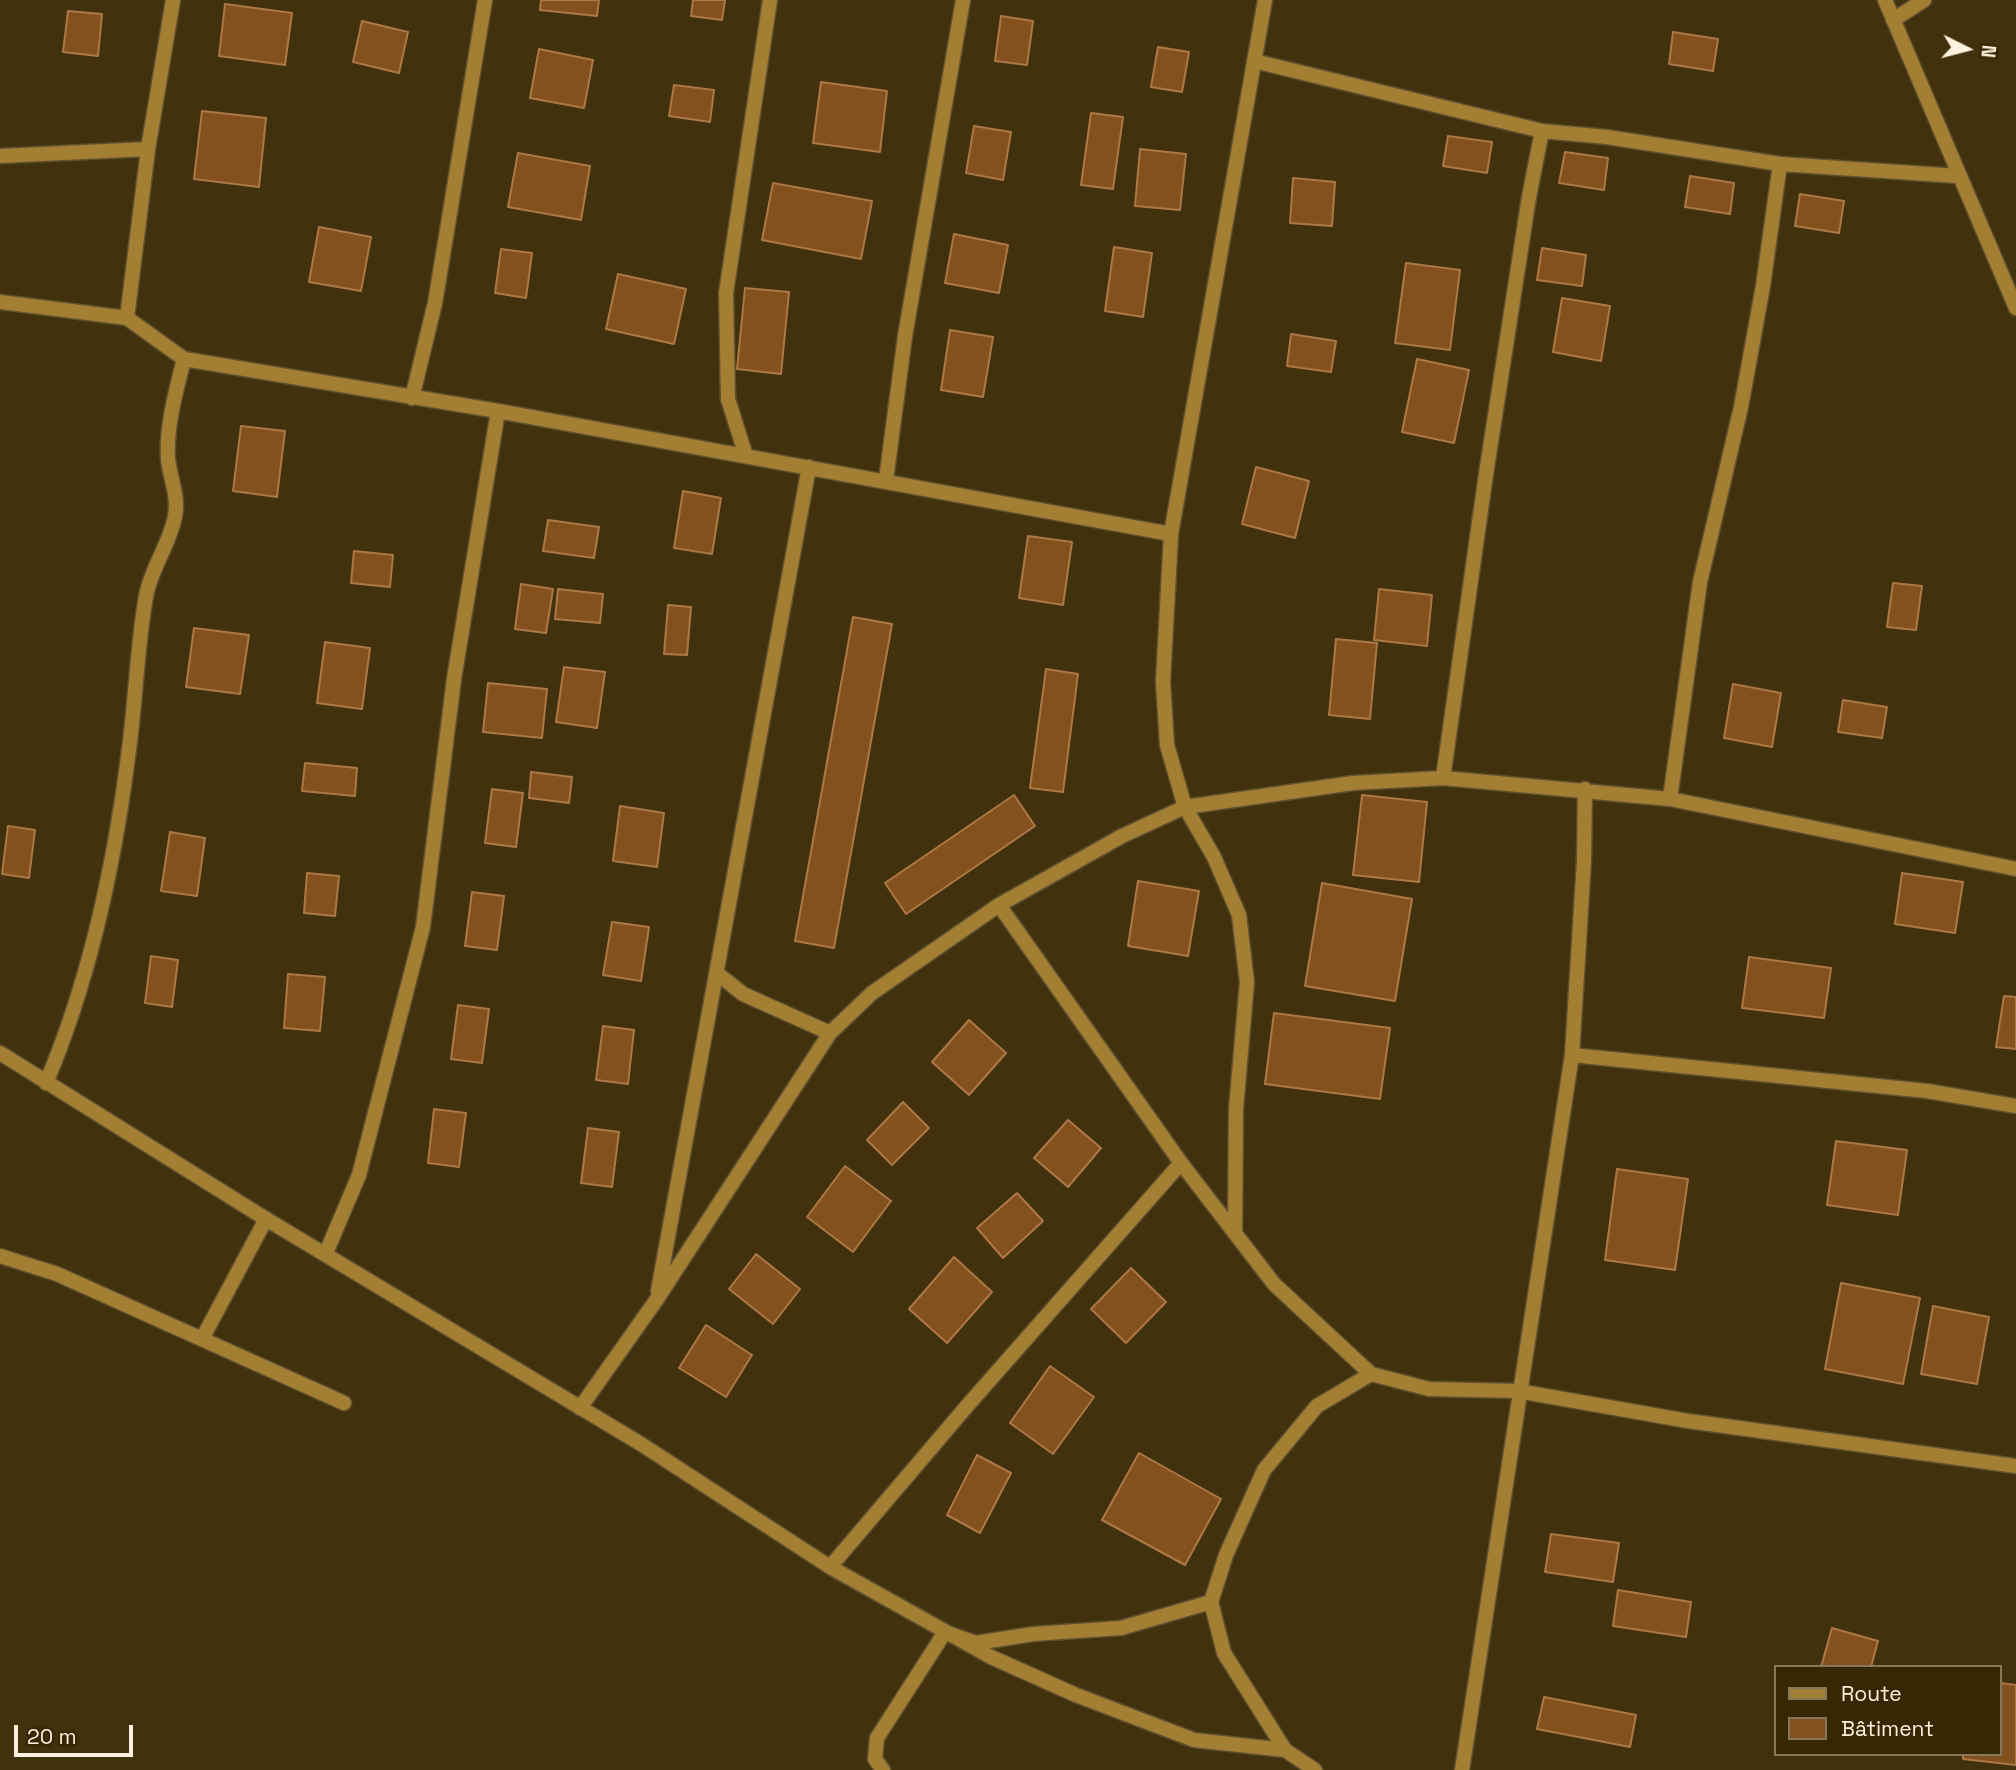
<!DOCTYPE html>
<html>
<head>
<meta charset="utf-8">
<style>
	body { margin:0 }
	#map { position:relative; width:2016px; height:1770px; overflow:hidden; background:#42310d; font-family:"Space Grotesk",sans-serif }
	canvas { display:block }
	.legend { position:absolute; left:1774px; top:1665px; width:228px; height:91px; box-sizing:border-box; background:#372702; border:2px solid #86785a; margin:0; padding:9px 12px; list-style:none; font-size:21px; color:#fdf2df }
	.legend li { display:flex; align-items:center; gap:14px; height:35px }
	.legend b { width:35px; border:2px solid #86785a }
	.north { position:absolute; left:1932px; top:14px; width:70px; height:70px; -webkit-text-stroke:5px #372702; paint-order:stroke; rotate:96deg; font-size:19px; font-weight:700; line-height:28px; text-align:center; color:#fdf2df }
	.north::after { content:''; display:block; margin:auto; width:24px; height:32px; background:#fdf2df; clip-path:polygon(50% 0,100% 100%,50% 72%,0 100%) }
	.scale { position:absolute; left:14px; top:1725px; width:119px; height:32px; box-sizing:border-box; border:4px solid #fdf2df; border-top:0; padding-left:9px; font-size:21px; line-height:24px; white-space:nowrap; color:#fdf2df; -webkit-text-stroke:5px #372702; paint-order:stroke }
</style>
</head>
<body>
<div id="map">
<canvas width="2016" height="1770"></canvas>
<ul class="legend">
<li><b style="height:9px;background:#a37f34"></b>Route</li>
<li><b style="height:19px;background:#82511d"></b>Bâtiment</li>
</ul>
<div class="north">N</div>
<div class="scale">20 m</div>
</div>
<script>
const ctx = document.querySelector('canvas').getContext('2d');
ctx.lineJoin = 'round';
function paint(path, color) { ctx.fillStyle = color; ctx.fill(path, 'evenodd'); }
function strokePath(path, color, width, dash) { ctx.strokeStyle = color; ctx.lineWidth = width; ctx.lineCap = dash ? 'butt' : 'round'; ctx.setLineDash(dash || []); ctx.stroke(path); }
const building = new Path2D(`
	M541 0H599L597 16 540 10Z
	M693 0H725L722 20 691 16Z
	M225 4 292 13 285 65 219 56Z
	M68 11 102 14 98 56 63 52Z
	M1001 16 1033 21 1027 65 995 61Z
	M362 21 408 32 399 73 353 62Z
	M1673 32 1718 39 1713 71 1669 64Z
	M1158 47 1189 52 1182 92 1151 87Z
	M539 49 593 60 584 108 530 98Z
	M821 82 887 91 880 152 813 143Z
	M674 85 714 90 710 122 669 116Z
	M202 111 266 118 259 187 194 179Z
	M1091 113 1123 117 1113 189 1081 185Z
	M974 126 1011 132 1003 180 966 173Z
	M1448 136 1492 142 1487 173 1443 166Z
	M1140 149 1186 154 1180 210 1135 206Z
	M1565 152 1608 158 1604 190 1559 183Z
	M518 153 590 166 581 220 508 207Z
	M1690 176 1734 183 1730 214 1685 207Z
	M1293 178 1335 182 1332 226 1290 223Z
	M773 183 872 201 861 259 762 240Z
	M1800 194 1844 201 1839 233 1795 226Z
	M319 227 371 237 361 291 309 282Z
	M954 234 1008 245 999 293 945 283Z
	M1114 247 1152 253 1143 317 1105 311Z
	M1542 248 1586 255 1582 286 1537 280Z
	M501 249 532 253 526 298 495 293Z
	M1406 263 1460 270 1450 350 1395 343Z
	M618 274 686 289 674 344 606 329Z
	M745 288 789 292 781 374 737 369Z
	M1562 298 1610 306 1601 361 1553 352Z
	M950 330 993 337 983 397 941 390Z
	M1291 334 1336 341 1331 372 1287 366Z
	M1417 359 1469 370 1454 443 1402 432Z
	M241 426 285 431 277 497 233 491Z
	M1256 467 1309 481 1295 538 1242 524Z
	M683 491 721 498 712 554 674 548Z
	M548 520 599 527 594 558 543 551Z
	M1028 536 1072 542 1063 605 1019 598Z
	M354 551 393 555 390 587 351 583Z
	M1893 583 1922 586 1916 630 1887 627Z
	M521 584 553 589 546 633 515 629Z
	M558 589 603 594 600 623 555 619Z
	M1379 589 1432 595 1427 646 1374 640Z
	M668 605 691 607 687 655 664 654Z
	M853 617 892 624 834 948 795 941Z
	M194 628 249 635 240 694 186 687Z
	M1336 639 1377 643 1370 719 1329 715Z
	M325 642 370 648 362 709 317 703Z
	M564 667 605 672 597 728 556 722Z
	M1046 669 1078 674 1063 792 1030 788Z
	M488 683 547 689 542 738 483 732Z
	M1733 684 1781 693 1772 747 1724 738Z
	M1843 700 1887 707 1882 738 1838 732Z
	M305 763 357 768 355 796 302 791Z
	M531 772 572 777 569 803 529 798Z
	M492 789 523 793 516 847 485 843Z
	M1014 795 1035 826 906 914 885 883Z
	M1362 795 1427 802 1419 882 1353 875Z
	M620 806 664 813 657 867 613 861Z
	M8 826 35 830 29 878 2 874Z
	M170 832 205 838 197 896 161 891Z
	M307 873 339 876 335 916 304 913Z
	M1902 873 1963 882 1955 933 1895 924Z
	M1138 881 1199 891 1188 956 1128 946Z
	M1322 883 1412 899 1395 1001 1305 986Z
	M472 892 504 896 497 950 465 946Z
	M612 922 649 927 641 981 603 975Z
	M151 956 178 960 172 1007 145 1003Z
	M1749 957 1831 968 1824 1018 1742 1008Z
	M288 974 325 977 320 1031 284 1028Z
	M2004 996 2016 997V1049L1996 1047Z
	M458 1005 489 1009 482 1063 451 1059Z
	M1274 1013 1390 1028 1380 1099 1265 1084Z
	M969 1020 1006 1053 969 1095 932 1062Z
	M603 1026 634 1030 628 1084 596 1080Z
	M903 1102 929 1128 892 1165 867 1140Z
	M434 1109 466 1113 459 1167 428 1163Z
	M1068 1120 1101 1148 1068 1187 1034 1158Z
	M588 1128 619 1132 612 1187 581 1183Z
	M1836 1141 1907 1150 1898 1215 1827 1205Z
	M845 1166 891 1201 853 1252 807 1217Z
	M1617 1169 1688 1179 1675 1270 1605 1260Z
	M1017 1193 1043 1221 1003 1258 977 1228Z
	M756 1254 800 1289 773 1324 729 1289Z
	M954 1257 992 1292 947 1343 909 1309Z
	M1131 1268 1166 1302 1126 1343 1091 1309Z
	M1841 1283 1920 1298 1903 1384 1825 1369Z
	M1933 1306 1989 1317 1977 1384 1921 1374Z
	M706 1325 752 1355 726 1397 679 1368Z
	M1050 1366 1094 1397 1053 1454 1010 1423Z
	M1139 1453 1221 1499 1185 1565 1102 1520Z
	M977 1455 1011 1473 980 1533 947 1515Z
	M1551 1534 1619 1543 1613 1582 1545 1572Z
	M1618 1590 1691 1602 1686 1637 1613 1626Z
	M1832 1628 1878 1641 1871 1667H1821Z
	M2000 1683 2016 1685V1765L1963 1759V1754H2000Z
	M1544 1697 1636 1715 1630 1747 1537 1729Z`);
paint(building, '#82511d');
strokePath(building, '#ad7846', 2);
const street = new Path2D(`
	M1885 0 2016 308
	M1893 20 1924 0
	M1254 61 1542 131 1607 137 1780 164 1958 176
	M0 156 148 149
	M0 302 127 318 148 149 173 0
	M127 318 184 359 498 411 1171 534
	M412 398 435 303 485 0
	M746 456 728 399 726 293 770 0
	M886 480 905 336 963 0
	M1443 778 1486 474 1529 197 1542 131
	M1670 799 1700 582 1741 407 1763 286 1780 164
	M999 905 1181 1163 1274 1284 1371 1374
	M718 974 743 994 830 1033
	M0 1053 266 1219 641 1444 830 1567 991 1657 1076 1695 1194 1740 1285 1750 1315 1770
	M1572 1055 1927 1091 2016 1106
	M46 1083C91 977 115 862 129 749 136 698 137 647 146 596 151 568 170 544 175 516 179 497 170 478 168 459 166 426 176 391 184 359
	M1235 1233 1236 1109 1247 982 1239 915 1214 857 1185 807 1167 745 1163 682 1171 534 1265 0
	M326 1253 359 1175 423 927 454 679 498 411
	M0 1256 57 1274 344 1403
	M658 1291 809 467
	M202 1339 266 1219
	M580 1408 657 1299 830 1033 872 993 999 905 1122 836 1185 807 1353 783 1443 778 1670 799 2016 869
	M830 1567 967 1406 1181 1163
	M1285 1750 1224 1653 1211 1602 1226 1555 1264 1470 1317 1406 1371 1374 1429 1389 1518 1391 1688 1421 2016 1466
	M883 1770 875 1759 877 1738 945 1632 976 1643 1033 1634 1121 1628 1211 1602
	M1462 1770 1572 1055 1584 861 1585 789`);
strokePath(street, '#60502f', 17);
strokePath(street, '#a37f34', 14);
</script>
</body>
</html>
